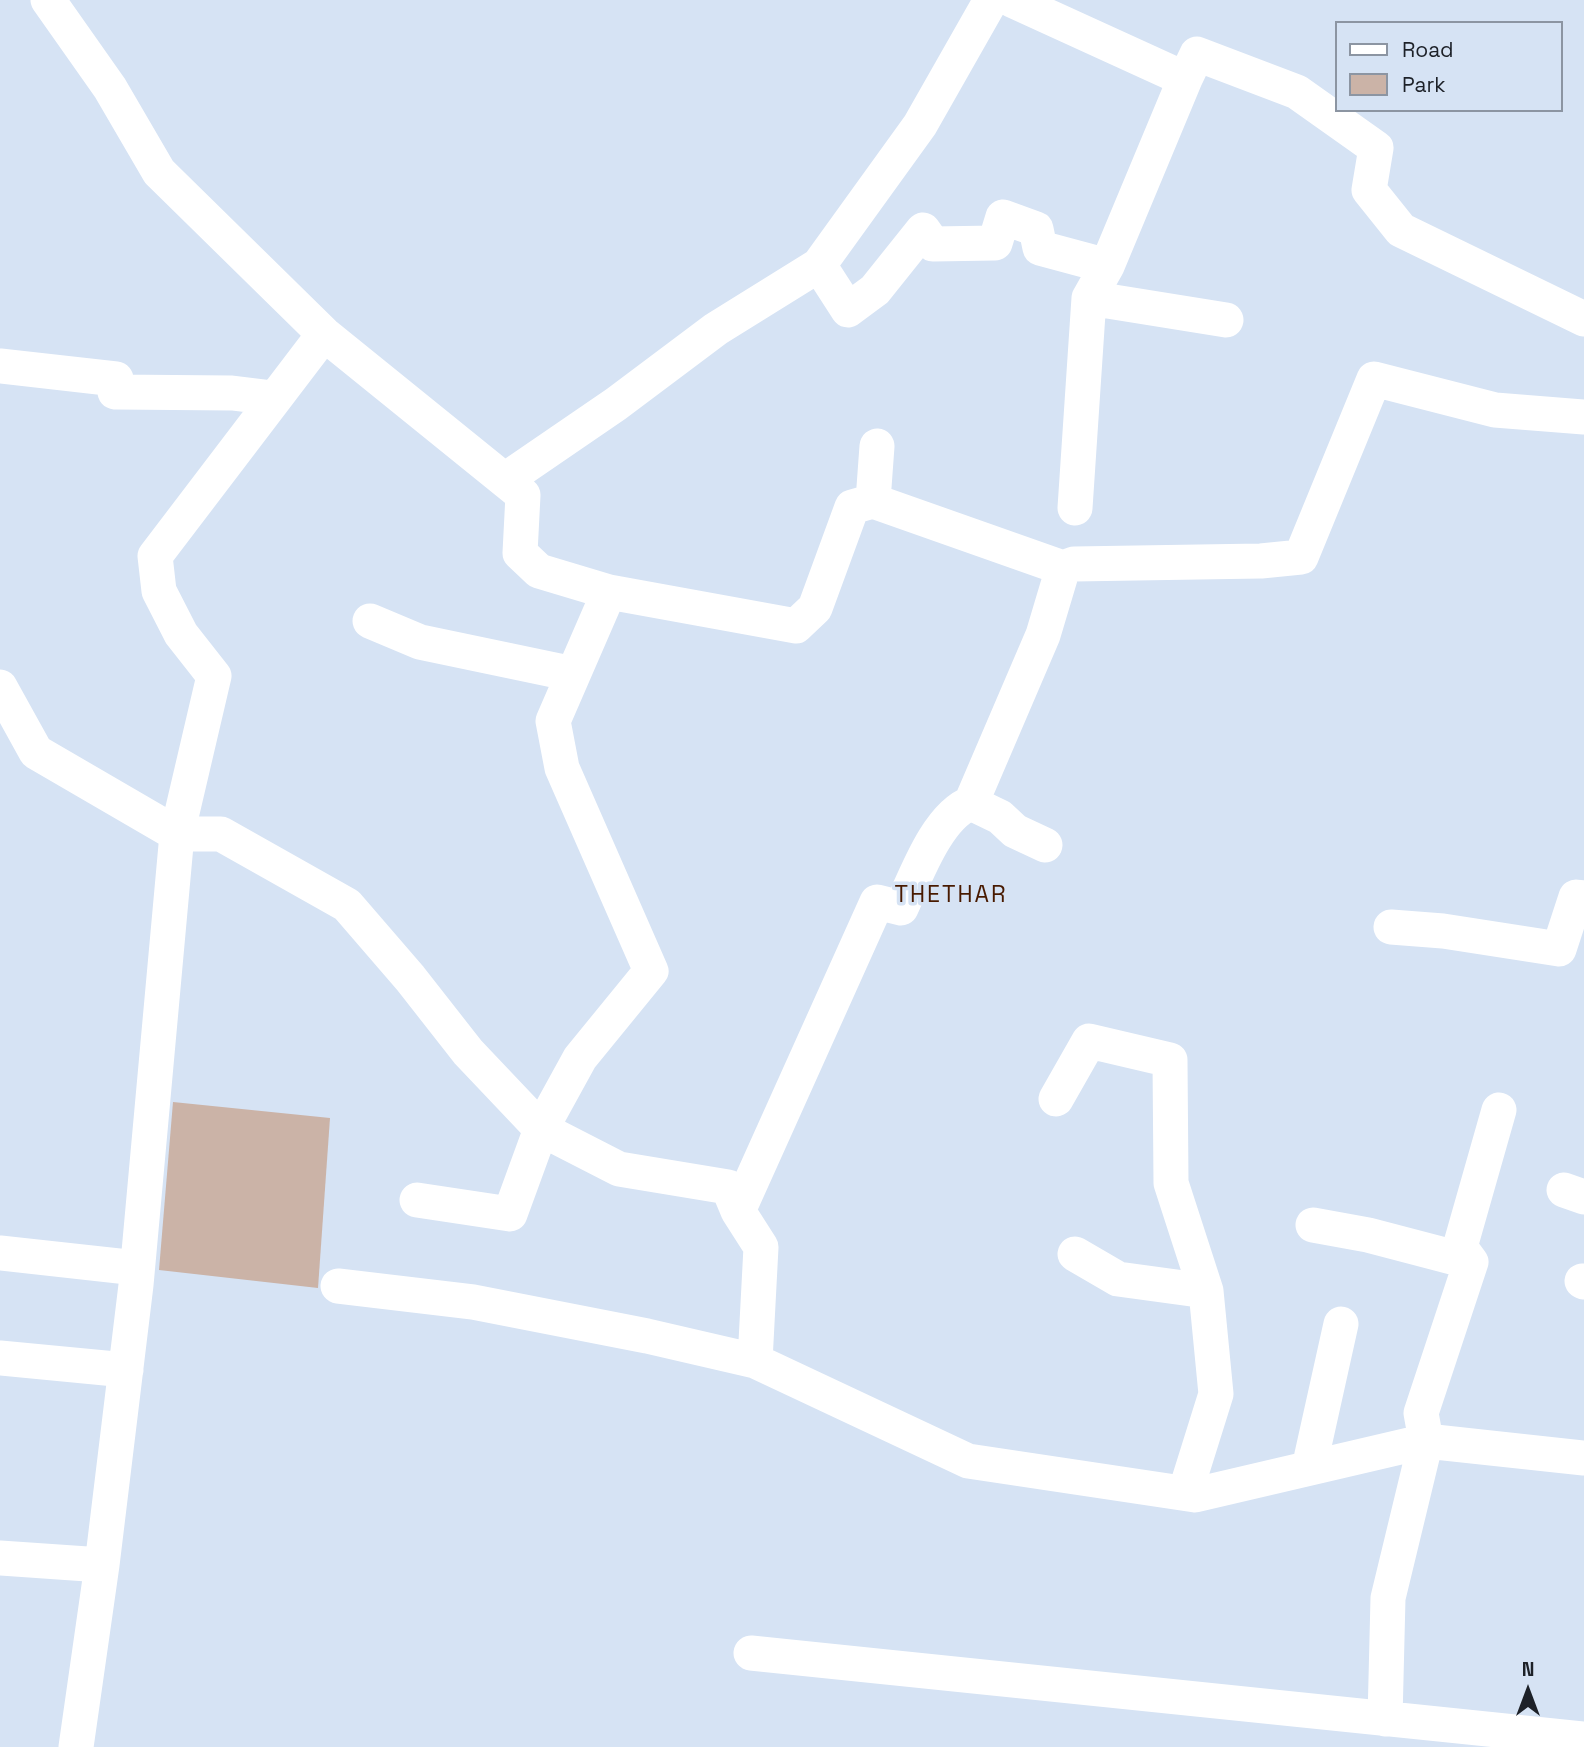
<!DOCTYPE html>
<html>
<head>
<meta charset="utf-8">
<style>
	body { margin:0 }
	#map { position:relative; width:1584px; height:1747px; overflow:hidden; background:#d6e3f4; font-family:"Space Grotesk",sans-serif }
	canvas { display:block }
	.legend { position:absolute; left:1335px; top:21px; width:228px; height:91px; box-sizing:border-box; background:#d6e3f4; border:2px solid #8c95a2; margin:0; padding:9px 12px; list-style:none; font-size:21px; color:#1d2128 }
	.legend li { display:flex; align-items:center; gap:14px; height:35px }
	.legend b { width:35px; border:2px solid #8c95a2 }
	.north { position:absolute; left:1493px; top:1656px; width:70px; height:70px; -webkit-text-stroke:5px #d6e3f4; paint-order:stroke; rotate:0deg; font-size:19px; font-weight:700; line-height:28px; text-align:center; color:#1d2128 }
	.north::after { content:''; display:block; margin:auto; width:24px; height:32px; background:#1d2128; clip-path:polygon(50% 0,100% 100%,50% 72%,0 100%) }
</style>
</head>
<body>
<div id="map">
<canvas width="1584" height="1747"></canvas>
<ul class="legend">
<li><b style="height:9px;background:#fff"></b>Road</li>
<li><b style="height:19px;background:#cbb3a7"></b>Park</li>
</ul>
<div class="north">N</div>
</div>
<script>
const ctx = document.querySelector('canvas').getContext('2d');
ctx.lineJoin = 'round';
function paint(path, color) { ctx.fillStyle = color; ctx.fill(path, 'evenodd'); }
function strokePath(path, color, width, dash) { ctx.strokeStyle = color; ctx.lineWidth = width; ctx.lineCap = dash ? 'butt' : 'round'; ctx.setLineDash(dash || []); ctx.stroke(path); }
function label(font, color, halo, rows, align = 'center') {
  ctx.font = font + ' "Space Grotesk",sans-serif'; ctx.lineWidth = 7; ctx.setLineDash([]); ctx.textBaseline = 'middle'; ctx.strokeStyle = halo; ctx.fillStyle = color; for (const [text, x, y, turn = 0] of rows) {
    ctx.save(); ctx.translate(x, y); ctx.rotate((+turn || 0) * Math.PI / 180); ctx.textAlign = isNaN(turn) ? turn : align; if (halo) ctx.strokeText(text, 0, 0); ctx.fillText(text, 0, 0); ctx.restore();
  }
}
paint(new Path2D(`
	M173 1102 330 1118 318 1288 159 1270Z`), '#cbb3a7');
strokePath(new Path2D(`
	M48 0 110 88 159 172 324 334 523 495 520 553 539 571 609 592 553 721 562 768 651 971 580 1058 541 1129 468 1052 410 978 347 905 221 834H177L214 676 181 634 159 591 155 556 324 334
	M1012 0 1185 79 1197 54 1297 92 1376 148 1369 190 1401 230 1584 319
	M819 265 848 310 875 290 923 230 933 244 995 243 1003 217 1036 229 1040 248 1107 266 1185 79
	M1089 298 1226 320
	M0 366 116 379 115 392 232 393 273 398
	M505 480 616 404 716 329 819 265 920 125 991 0
	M873 501 877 446
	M1075 508 1089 298 1107 266
	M1063 568 1074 564 1261 561 1301 557 1374 379 1495 410 1584 417
	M370 621 420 642 573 674
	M0 687 36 752 177 834 136 1285 102 1565 76 1747
	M971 803 1000 817 1015 831 1045 845
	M1391 927 1443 931 1559 949 1576 897 1584 898
	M1056 1099 1089 1041 1170 1060 1171 1183 1206 1291 1216 1394 1185 1493
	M1499 1110 1460 1247 1471 1262 1421 1413 1426 1441 1584 1458
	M1564 1190 1584 1197
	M417 1200 510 1214 541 1129 619 1169 728 1187 738 1211 877 902 901 908C916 876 937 816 971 803L1043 635 1063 568 873 501 852 507 815 608 796 626 609 592
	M1313 1225 1368 1235 1471 1262
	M0 1253 137 1268
	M1075 1254 1118 1279 1206 1291
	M1582 1281 1584 1282
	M338 1286 473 1302 647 1336 755 1361 761 1247 738 1211
	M0 1358 126 1370
	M755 1361 968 1461 1195 1495 1426 1441 1388 1598 1385 1719
	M1309 1468 1341 1324
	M0 1558 102 1565
	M751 1653 1584 1739`), '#fff', 35);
ctx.letterSpacing = '2px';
label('23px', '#481a00', '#d6e3f4', [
	["THETHAR",951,896]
]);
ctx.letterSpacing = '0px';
</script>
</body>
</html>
